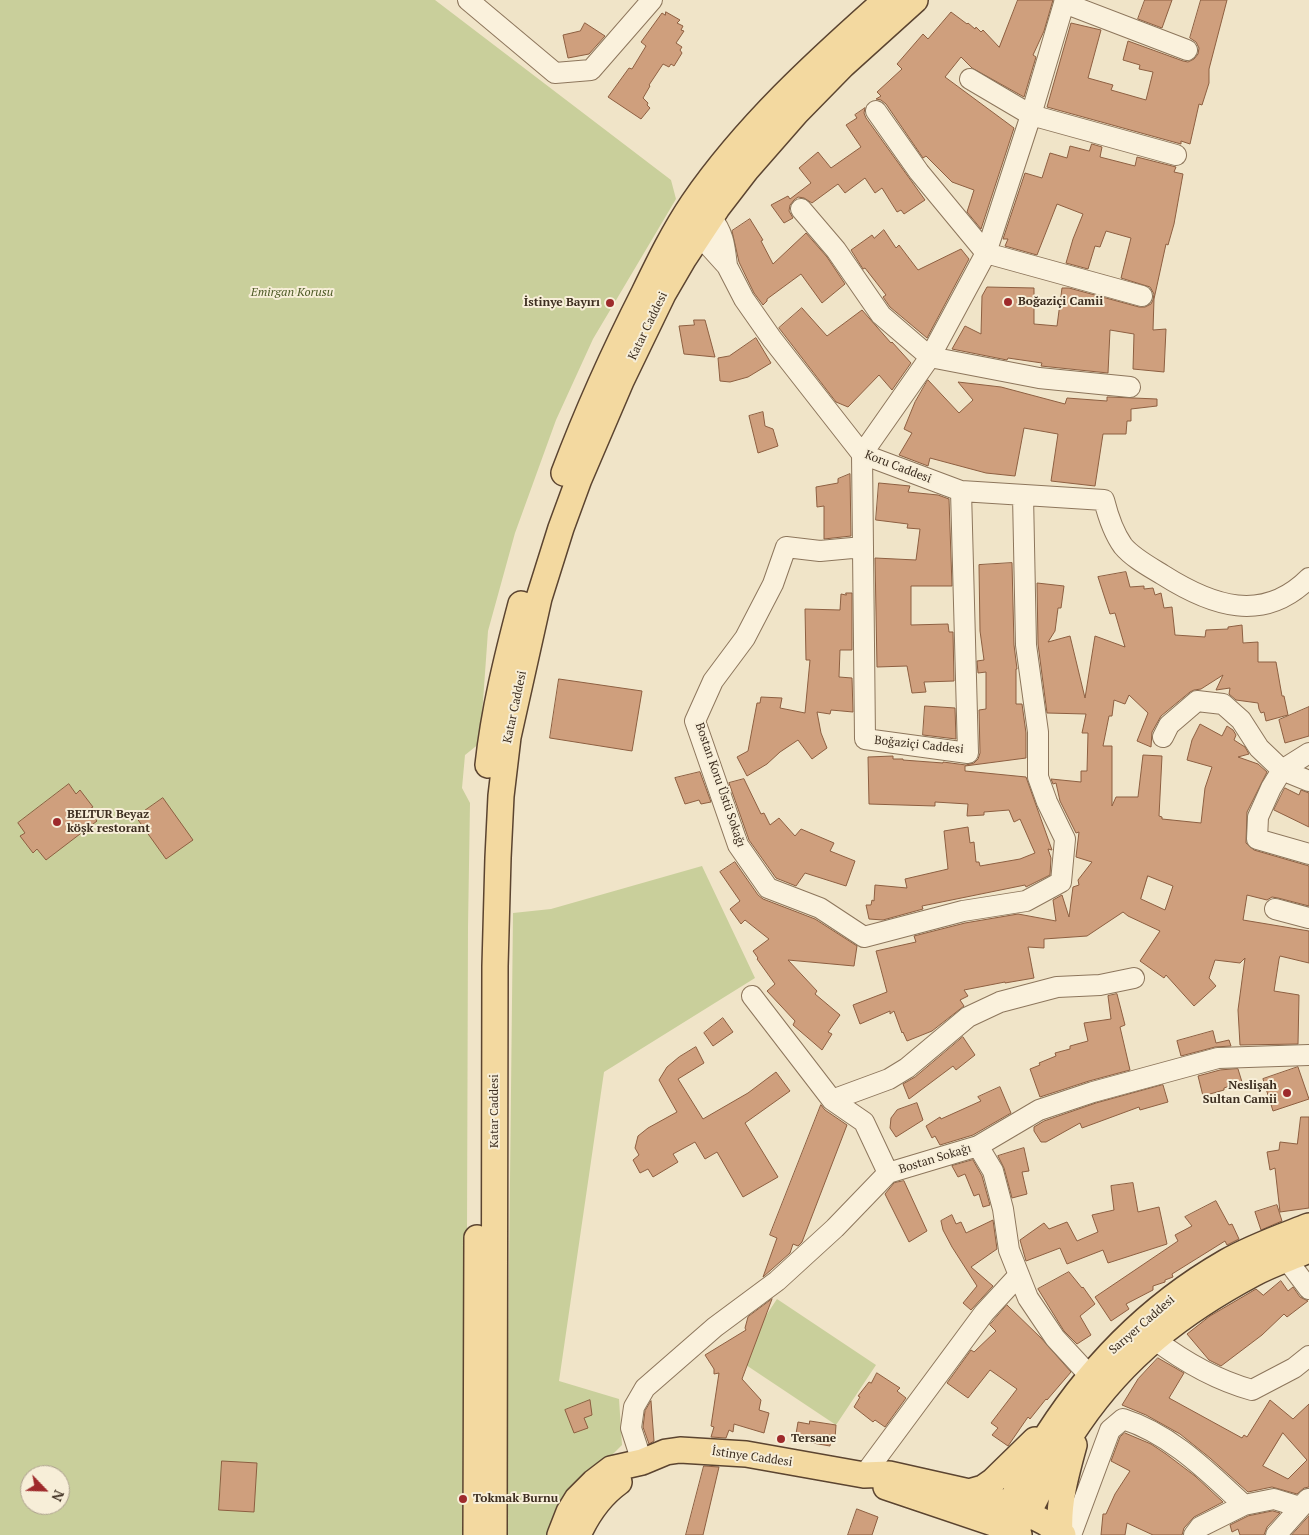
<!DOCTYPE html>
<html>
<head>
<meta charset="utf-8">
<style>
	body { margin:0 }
	#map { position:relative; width:1309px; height:1535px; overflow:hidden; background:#f0e4c8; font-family:"PT Serif",serif }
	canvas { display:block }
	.north { position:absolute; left:20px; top:1465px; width:50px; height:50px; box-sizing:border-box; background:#f7eed8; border:1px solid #ada18e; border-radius:50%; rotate:114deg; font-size:14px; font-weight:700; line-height:20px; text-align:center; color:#3d2e20 }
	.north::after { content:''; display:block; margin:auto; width:18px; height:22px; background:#9e2a2b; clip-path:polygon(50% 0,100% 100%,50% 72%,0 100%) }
</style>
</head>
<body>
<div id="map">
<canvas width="1309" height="1535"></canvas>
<div class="north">N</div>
</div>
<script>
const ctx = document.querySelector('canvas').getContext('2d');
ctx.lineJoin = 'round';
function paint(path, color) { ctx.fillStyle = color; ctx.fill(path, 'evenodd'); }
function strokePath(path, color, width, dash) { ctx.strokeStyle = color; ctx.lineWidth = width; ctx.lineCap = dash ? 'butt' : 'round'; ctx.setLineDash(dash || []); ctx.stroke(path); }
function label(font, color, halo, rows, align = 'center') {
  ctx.font = font + ' "PT Serif",serif'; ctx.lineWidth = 4; ctx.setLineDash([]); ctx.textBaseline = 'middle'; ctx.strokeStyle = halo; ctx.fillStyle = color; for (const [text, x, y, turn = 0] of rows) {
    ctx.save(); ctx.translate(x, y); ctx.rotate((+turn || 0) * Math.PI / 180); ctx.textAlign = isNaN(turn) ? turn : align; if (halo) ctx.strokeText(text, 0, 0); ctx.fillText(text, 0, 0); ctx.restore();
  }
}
paint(new Path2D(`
	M0 0H435L671 180 676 199 593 339 556 420 515 533 488 631 480 743 465 755 462 788 470 803 468 927 466 1535H0ZM30 1475H60V1505H30Z
	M702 866 755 978 604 1072 559 1381 619 1399 622 1445 555 1512 552 1535H506L513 913 551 909Z
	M777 1299 876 1365 836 1425 737 1359Z`), '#c9cf9b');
const building = new Path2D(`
	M1018 0H1053L1044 31 1033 55 1036 57 1024 97 972 68 961 57 945 77 1014 128 981 229 967 212 974 190 952 182 926 156 923 158 886 104 881 100 876 99 881 96 877 92 902 69 897 64 923 34 928 39 951 12 967 24 968 23 975 29 976 27 981 32 983 30 999 47Z
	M1145 0H1172L1162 28 1138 19Z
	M1201 0H1227L1209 69V83L1202 105 1199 104 1190 144 1181 141V144L1047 107 1071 23 1101 30 1088 78 1113 85 1111 90 1146 100 1153 72 1139 69 1140 65 1123 60 1128 41 1183 61 1188 62 1194 59 1198 54 1199 48 1196 42 1190 38Z
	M666 12 680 20 677 23 683 26 681 30 684 31 676 43 682 47 680 50 682 53 674 66 671 64 669 67 663 64 649 85 650 86 643 98 648 103 647 105 650 108 641 119 608 97 629 68 632 69 646 46 641 42 662 13 665 15Z
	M585 23 605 36 589 54 568 58 563 35 580 31Z
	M865 108 864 113 866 118 925 200 904 214 901 210 897 212 882 188 875 193 865 178 845 193 838 184 812 203 804 198 798 197 794 200 790 205 789 211 793 218 784 223 771 205 788 196 790 199 811 183 799 168 818 152 831 168 861 147 846 125 857 118 855 115Z
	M1092 144 1102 147 1100 157 1135 166 1137 157 1176 167 1174 172 1183 174 1174 224 1168 245 1166 244 1154 299 1153 330 1166 329 1164 372 1133 369 1134 334 1110 330 1108 373 1041 366 1042 363 1008 358 1007 360 952 349 965 326 981 334 982 296 987 287 1034 288V324L1057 326 1062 288H1069L1139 307H1145L1151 304 1153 300 1154 294 1150 287 1121 278 1131 238 1106 231 1100 247 1095 246 1088 269 1066 263 1073 239 1083 214 1057 204 1037 255 1005 246 1008 239H1003L1025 173 1042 178 1050 153 1067 158 1070 146 1089 151Z
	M750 219 763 240 761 241 773 264 806 233 827 257 845 284 822 303 801 274 767 299V301L763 305 754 293 739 262 732 231Z
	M884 230 896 248 899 245 918 270 961 249 969 259 927 338 890 307 883 297 886 295 865 268 863 269 851 250 872 235 874 238Z
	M802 308 827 336 862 310 891 343 892 342 911 363 892 390 879 375 848 407 836 402 779 328Z
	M694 320H705L715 357 684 354 679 326 694 325Z
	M756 338 771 363 748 377 730 382 720 381 718 358 729 356Z
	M928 380 959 413 973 400 958 382 1001 387 1065 404 1067 398 1107 401V397H1110L1157 399V406L1131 409V421H1127L1126 434H1103L1095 486 1051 481 1058 434 1024 428 1015 476 986 473 930 458 928 466 899 455 912 433 904 429 915 402Z
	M763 412 765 426 773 429 778 446 758 453 749 416Z
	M850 474 851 536 824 539V506L817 507 816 487 838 483V479Z
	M879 483 910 486 908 492 938 495 949 499 952 586H911V625L948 624 949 632H953L954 681 924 682 926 692 912 693 907 666 877 667 875 558 916 560 920 529 907 528 908 524 876 520Z
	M1012 563 1014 645 1017 669H1016V704H1022L1026 733V758L965 766V771L1026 777 1052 850 1048 849 1051 858 1050 875 1026 887 1025 885 922 906 923 909 883 920 869 919 866 905H871L872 900 874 901 875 885 907 888 905 879 948 869 944 831 968 827 970 843 974 842 976 862H979L980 866 1020 859 1035 853 1020 819 1014 822 1009 810 984 812V815L967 816 968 804 935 802V806L869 804 868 757 893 756V759H903V760L943 763V762L966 765 974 763 978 759 980 753 979 710 986 709V672L978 673 977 661 984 660 980 631 979 565Z
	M1126 572 1130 587 1144 586V589L1153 588 1155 595 1161 593 1164 608 1172 607 1175 635 1205 637 1206 630 1228 629V627L1242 625 1243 643 1258 642V662H1276L1282 696H1284L1288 715 1266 721 1264 712 1261 713 1259 709 1258 703 1236 700 1229 694 1230 688 1216 690 1223 675 1201 689 1194 690 1190 692 1161 716 1152 732 1151 747 1137 741 1148 713 1129 695 1125 704 1114 700 1112 716H1109L1103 746H1112V806L1116 797H1138L1143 755 1162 756 1159 816 1162 817V819L1201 823 1205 788 1212 767 1187 760 1192 740 1200 724 1222 736 1227 726 1233 730 1236 735 1234 740 1245 747 1249 754 1238 757 1258 764 1267 772 1247 812 1246 843 1254 850 1309 866V906L1278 898 1272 897 1267 900 1247 895 1243 920 1309 931V963L1280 956 1279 959 1274 991 1299 995 1298 1044 1240 1045 1238 1010 1245 958 1240 963 1215 960 1209 978 1216 986 1194 1006 1166 975 1164 978 1140 961 1160 931 1128 916 1123 912 1087 936 1044 939V948L1028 947 1034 978 1005 983V982L964 990 968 996 960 1000 964 1006 932 1031 907 1041 903 1032 902 1033 894 1011 890 1014V1011L860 1024 853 1005 887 992 876 951 916 942 914 936 965 923 1018 914 1056 921 1053 900 1062 895 1069 917 1073 887 1079 885 1078 880 1092 862 1076 857 1079 832 1076 833 1060 801 1056 783 1053 784 1051 779 1081 782V771H1087L1088 733H1082L1086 714 1047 713 1038 644 1037 583 1064 586 1061 608H1058L1055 631 1048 642 1070 636 1085 698 1095 636 1125 647 1115 613 1110 614 1098 577ZM1148 876 1173 886 1165 910 1141 899Z
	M846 593H852V650H840L839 677 852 678 853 712 831 710 830 714 817 712 821 733 827 748 812 759 798 740 780 752 767 764 747 776 737 757 748 751 757 703H760L761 697 782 698 780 708 805 713 810 660H806L805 609 840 610 841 594 846 595Z
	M559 679 642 691 632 751 550 738Z
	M925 706 955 708 956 739 923 735Z
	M1309 707V736L1285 743 1279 720Z
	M700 772 711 802 701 804 699 800 685 804 675 778Z
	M744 779 761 814 764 813 770 825 779 818 795 836 801 829 834 843 830 851 855 861 846 886 805 873 796 886 776 878 749 840 729 783Z
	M69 784 76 794 80 790 93 807 88 810 97 821 46 860 37 849 33 853 20 836 25 833 18 823Z
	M1285 788 1299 795 1301 790 1309 793V827L1274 810Z
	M163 798 193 840 166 859 136 817Z
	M735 862 758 895 763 899 815 919 857 946 854 966 788 960 817 991 815 994 840 1015 828 1032 832 1034 822 1050 793 1025 795 1021 767 991 775 984 757 959 758 958 753 951 769 939 745 920 741 924 730 909 740 901 720 872Z
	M1117 994 1125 1025 1120 1027 1130 1070 1089 1081 1040 1097 1030 1069 1040 1065 1039 1063 1056 1056 1055 1053 1070 1049V1046L1088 1041 1084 1023 1111 1019 1108 996Z
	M723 1018 733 1032 713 1046 704 1033Z
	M1213 1031 1216 1043 1229 1040 1231 1046 1215 1047 1181 1056 1177 1041Z
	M963 1037 975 1055 956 1070 953 1066 909 1099 903 1084 915 1077Z
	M696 1047 704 1063 678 1079 703 1119 748 1093 776 1072 790 1091 745 1123 778 1177 743 1197 717 1152 705 1159 695 1142 673 1154 678 1162 653 1177 648 1169 640 1173 633 1160 639 1155 635 1148 638 1136 648 1128 677 1112 659 1080 667 1067 679 1057Z
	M1298 1067 1309 1099 1273 1111 1263 1079Z
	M1238 1069 1242 1082 1224 1088V1090L1203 1096 1198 1076 1220 1070Z
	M1163 1085 1168 1102 1140 1110 1139 1107 1082 1128 1080 1123 1046 1142H1041L1034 1131V1127L1044 1121 1096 1103Z
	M1000 1087 1011 1113 973 1135 940 1145 935 1136 932 1138 926 1126 940 1117 941 1119 981 1101 978 1097Z
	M917 1103 923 1120 896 1137 890 1128 891 1118 897 1110Z
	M821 1105 825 1110 847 1125 802 1242 798 1246 793 1244 790 1253 763 1277 777 1238 770 1235Z
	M1301 1117H1309V1208L1280 1212 1275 1168 1270 1170 1267 1152 1279 1150 1280 1142 1297 1144Z
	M1024 1148 1029 1171 1022 1172 1027 1194 1012 1198 1004 1168 998 1156Z
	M973 1160 982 1176 990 1205 983 1207 979 1194 974 1196 965 1174 958 1177 952 1166Z
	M904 1181 927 1231 909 1242 885 1194 894 1183Z
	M1133 1183 1138 1212 1159 1207 1167 1244 1108 1263 1103 1250 1067 1264 1060 1248 1026 1261 1020 1240 1044 1223 1049 1229 1067 1222 1077 1241 1098 1232 1092 1215 1114 1210 1111 1186Z
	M1216 1201 1229 1225 1232 1224 1239 1239 1227 1245 1225 1241 1172 1274 1173 1277 1165 1280V1282L1153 1286V1290L1126 1304 1129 1309 1111 1321 1095 1297 1178 1241 1175 1235 1192 1226 1185 1217Z
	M1277 1205 1282 1221 1261 1230 1255 1212Z
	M952 1215 956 1224 961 1222 966 1233 993 1220 997 1249 971 1267 993 1286 971 1310 963 1303 977 1286 952 1247 943 1230 941 1221Z
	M1069 1272 1082 1288 1083 1287 1095 1304 1080 1316 1091 1335 1077 1344 1064 1331 1038 1289Z
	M1281 1281 1288 1291 1293 1287 1300 1297 1308 1301 1287 1317 1284 1314 1262 1335 1221 1366 1209 1360 1187 1334 1210 1316 1256 1289 1263 1295Z
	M772 1299 742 1379 761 1400 759 1410 769 1413 764 1433 734 1424 733 1432 729 1430 726 1438 711 1437 714 1427 711 1426 719 1373 714 1374V1369L705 1355 746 1330 745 1328 748 1317Z
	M1007 1305 1041 1338 1071 1372 1047 1400 1046 1399 1030 1419 1028 1417 1008 1446 992 1435 998 1428 991 1423 1017 1389 990 1370 968 1398 947 1383 971 1350 974 1352 996 1331 990 1325Z
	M1158 1358 1184 1373 1169 1398 1242 1438 1244 1435 1247 1437 1270 1400 1293 1419 1309 1404V1487L1304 1488 1297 1494 1272 1487 1248 1492 1210 1458 1180 1434 1146 1415 1122 1405 1138 1379ZM1283 1433 1307 1460 1288 1479 1263 1466Z
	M877 1373 900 1388 897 1391 906 1398 885 1427 875 1420 873 1422 854 1407 860 1397 858 1396 869 1382 871 1383Z
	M590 1400 592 1415 584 1418 588 1428 574 1433 565 1410Z
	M651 1401 654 1441 649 1444 643 1427 645 1411Z
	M810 1421 836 1425 835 1439H831L830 1446 795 1440 798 1422 809 1424Z
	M1125 1433 1151 1444 1166 1454 1195 1476 1223 1502 1194 1517 1184 1528 1182 1535H1153L1127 1523 1125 1535H1101L1103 1514H1106L1115 1494 1130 1471 1111 1461 1120 1437Z
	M222 1461 257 1463 254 1512 219 1510Z
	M704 1466 719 1467 703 1535H686Z
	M857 1509 878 1517 872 1535H848Z
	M1273 1511 1280 1513 1267 1527 1264 1535H1240L1238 1529 1232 1532 1230 1525 1248 1516Z
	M1309 1516V1535H1292Z`);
paint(building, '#cf9f7d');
strokePath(building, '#8d5f41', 1);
const minor = new Path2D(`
	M468 0 555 73 591 70 652 0
	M1064 3 1187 50
	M970 79 1031 115 1176 155
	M876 111 919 172 986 253 1142 296
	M801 209 836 250 881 315 930 357 1039 378 1130 387
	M711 218C724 232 725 249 727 266
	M699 235 727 266 744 299 772 339 862 454 961 491 1104 500C1108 516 1113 532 1123 546 1133 558 1150 567 1163 575 1212 606 1263 624 1309 578
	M961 491 968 753 865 739 862 454 930 357 986 253 1031 115 1065 0
	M863 547 820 551 786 547 773 584 745 638 713 681 695 721 738 845 768 888 820 908 864 937 963 911 1026 901 1061 882 1065 839 1047 802 1038 777V732L1026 645 1023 495
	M1163 737 1169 725 1197 701 1223 704 1241 720 1259 748 1282 770 1309 781
	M1309 753 1282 770 1271 788 1258 817 1257 839 1309 854
	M1275 909 1309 918
	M752 996 832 1100 864 1122 888 1173
	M832 1100 889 1079 907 1068 968 1017 1000 1002 1057 987 1100 985 1134 978
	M978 1146 993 1171 1003 1209 1009 1250 1028 1298 1055 1338 1090 1376
	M1287 1260 1309 1289
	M1154 1339C1183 1361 1216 1380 1252 1390L1294 1368 1309 1356
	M642 1462 631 1428 634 1407 645 1388 715 1327 777 1281 835 1228 888 1173 978 1146 1039 1110 1093 1092 1218 1058 1309 1055
	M864 1475 984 1313 1019 1275
	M1071 1535 1110 1430 1123 1419C1171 1434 1208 1472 1244 1505
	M1194 1535 1200 1527 1244 1505 1274 1499 1300 1507
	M1276 1535 1308 1499`);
const major = new Path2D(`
	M564 473C587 412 614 352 644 293 659 262 674 231 693 203 746 126 816 62 886 0
	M488 765C494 710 507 657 521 604
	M886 1487 996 1524 1019 1535
	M969 1492 983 1488 993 1481 1035 1440
	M1017 1526C1030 1514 1037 1493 1046 1478 1056 1459 1067 1440 1079 1423 1125 1356 1182 1312 1253 1274 1271 1264 1291 1258 1309 1250
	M1011 1531C1005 1503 1024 1474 1038 1450 1085 1372 1146 1308 1226 1262 1252 1247 1281 1237 1309 1226
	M1060 1533C1058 1503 1066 1474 1074 1445
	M476 1535 477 1238
	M494 1535 495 966 498 858 501 796 508 737 539 598 561 528 579 479 621 381 663 294 684 258 717 208 747 169 796 113 843 65 915 0
	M560 1535 569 1512 577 1499 594 1482 611 1469 642 1462 666 1452 680 1450 746 1454 864 1475 889 1474 969 1492 1011 1505 1046 1523 1063 1535
	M578 1535C587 1515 601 1495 619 1482`);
strokePath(minor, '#8d765c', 22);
strokePath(major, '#5b4430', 28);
strokePath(minor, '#faf1dc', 20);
strokePath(major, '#f3d9a0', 25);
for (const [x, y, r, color] of [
	[1008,302,5,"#9e2a2b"],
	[610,303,5,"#9e2a2b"],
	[57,822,5,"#9e2a2b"],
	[1287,1093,5,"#9e2a2b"],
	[781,1439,5,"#9e2a2b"],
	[463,1499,5,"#9e2a2b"]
]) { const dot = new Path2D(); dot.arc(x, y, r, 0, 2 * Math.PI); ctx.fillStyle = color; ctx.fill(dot); strokePath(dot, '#f7eed8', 2); }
label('italic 12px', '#4d5a26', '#f7eed8', [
	["Emirgan Korusu",292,293]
]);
label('bold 12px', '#3d2e20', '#f7eed8', [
	["Boğaziçi Camii",1018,302],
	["İstinye Bayırı",600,303,"right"],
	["BELTUR Beyaz",67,815],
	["köşk restorant",67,829],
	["Neslişah",1277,1086,"right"],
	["Sultan Camii",1277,1100,"right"],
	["Tersane",791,1439],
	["Tokmak Burnu",473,1499]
], 'left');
label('12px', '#3d2e20', '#f7eed8', [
	["Katar Caddesi",648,326,-64],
	["Koru Caddesi",898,467,21],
	["Katar Caddesi",515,707,-78],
	["Boğaziçi Caddesi",919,745,6],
	["Bostan Koru Üstü Sokağı",720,785,71],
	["Katar Caddesi",495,1111,-90],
	["Bostan Sokağı",935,1159,-17],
	["Sarıyer Caddesi",1142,1325,-41],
	["İstinye Caddesi",752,1457,8]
]);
</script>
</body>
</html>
